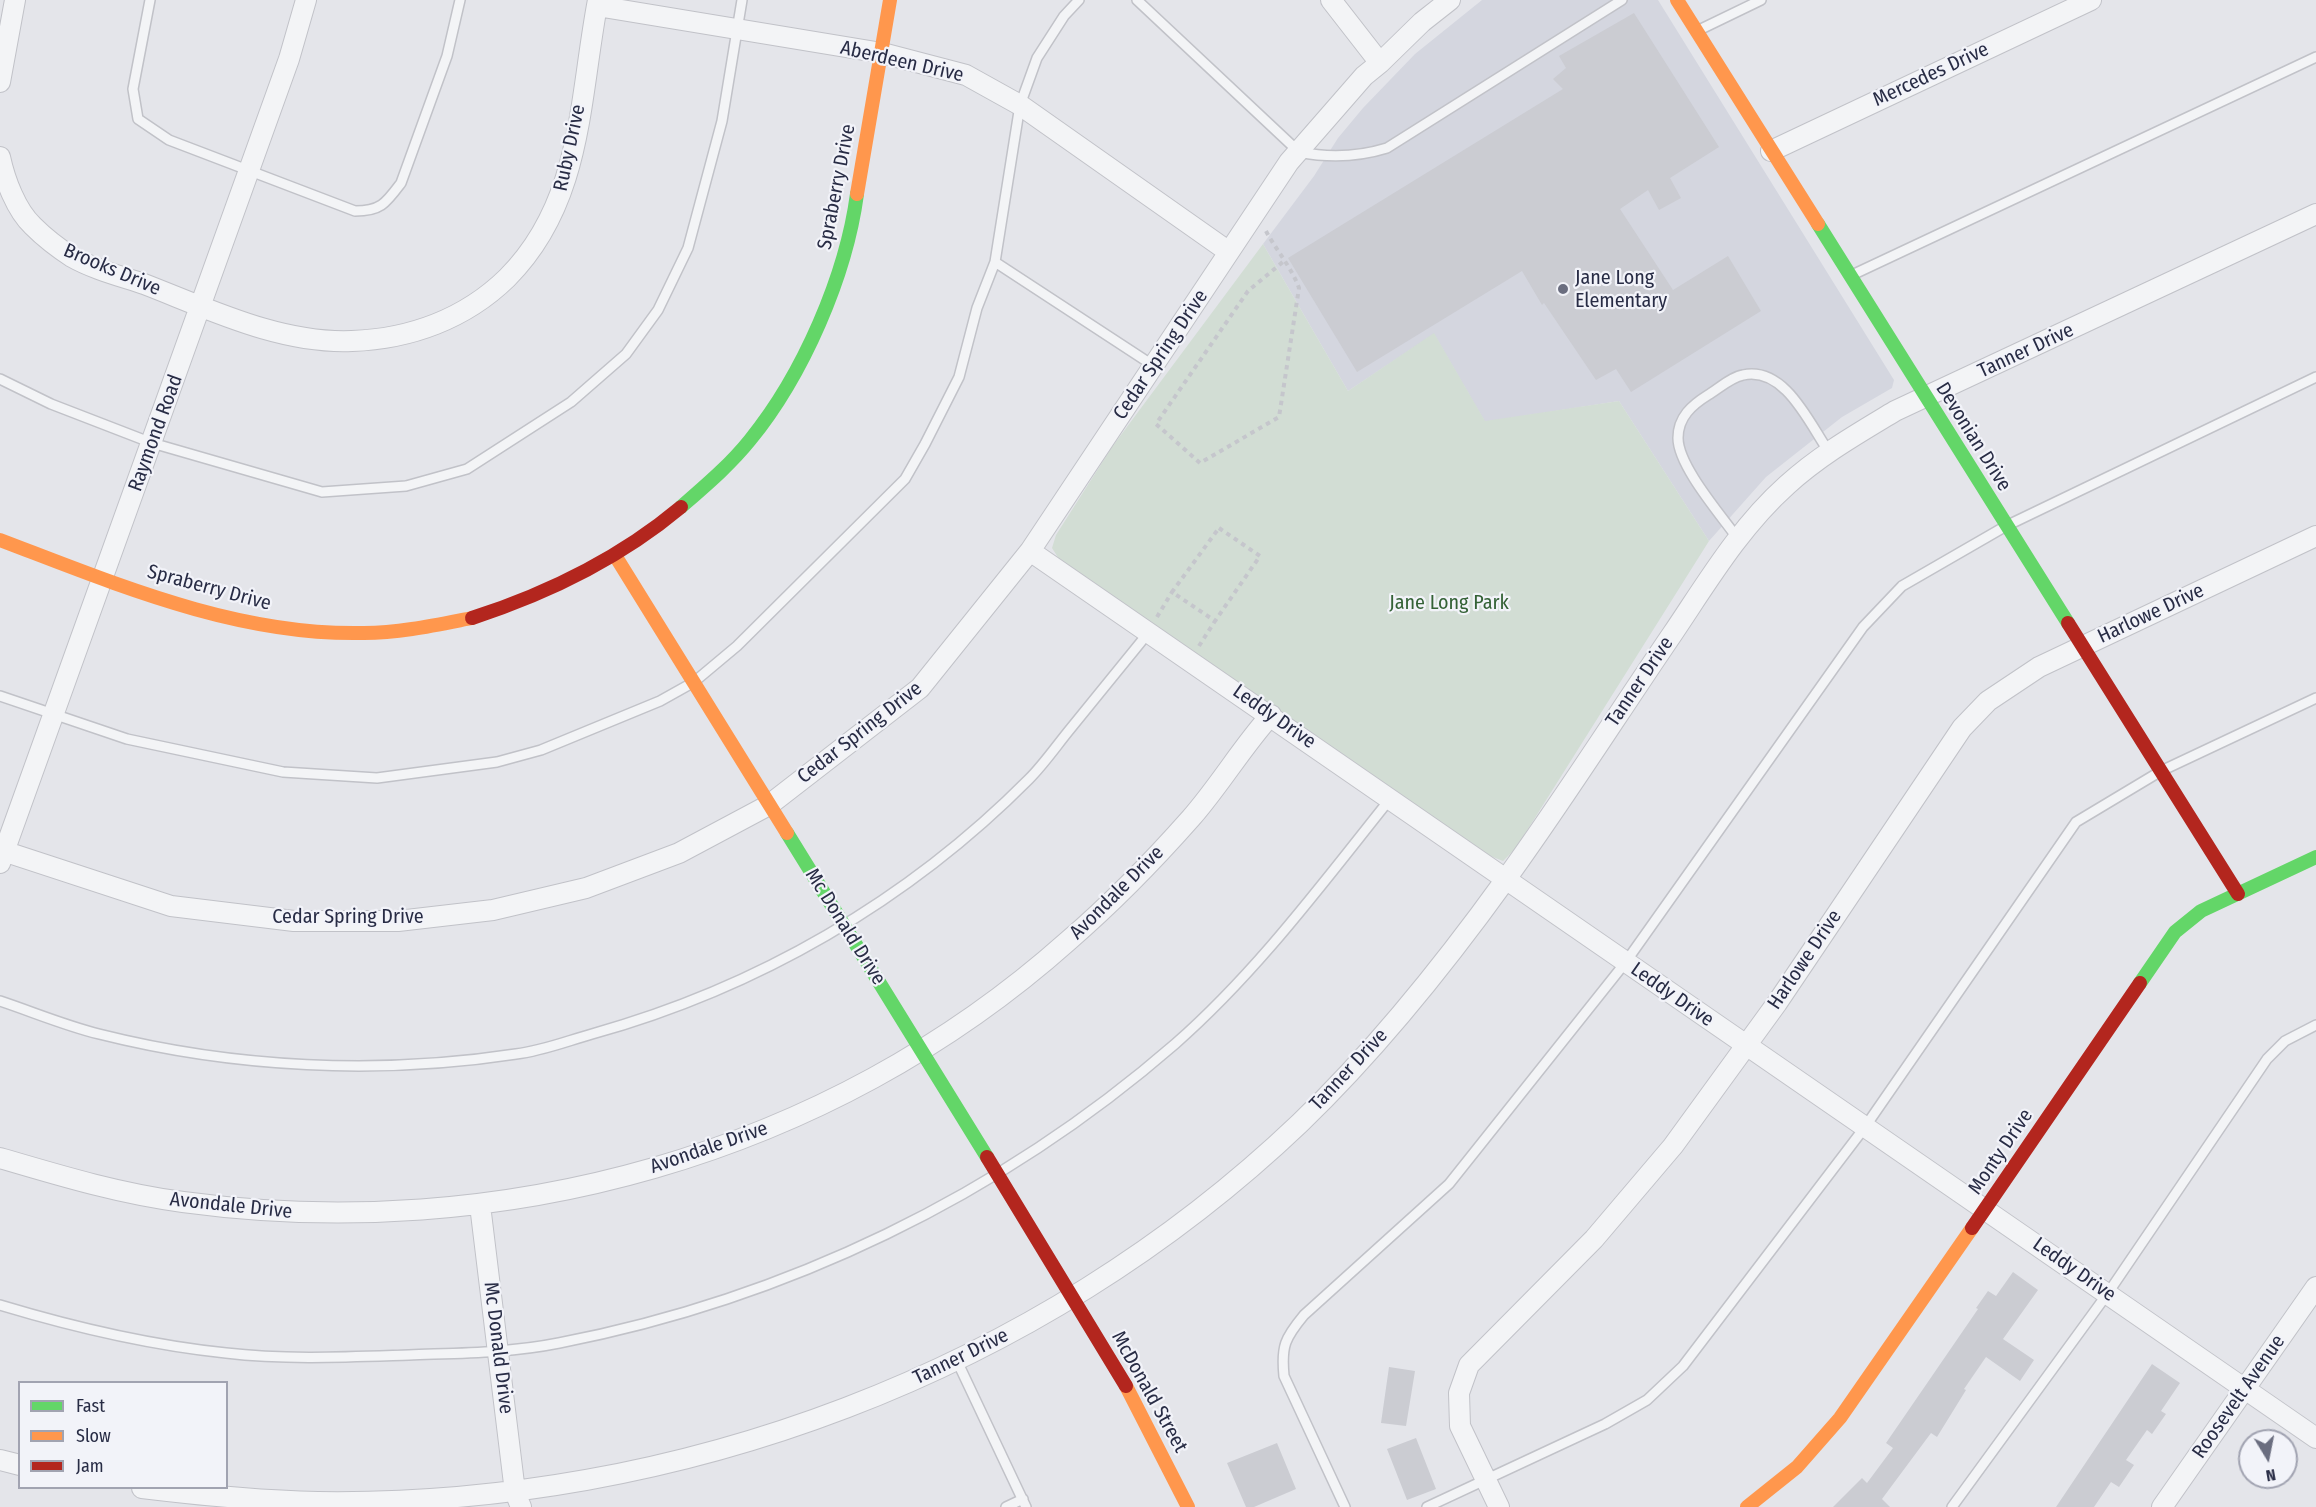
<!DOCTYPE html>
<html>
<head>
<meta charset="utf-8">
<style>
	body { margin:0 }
	#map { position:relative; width:2316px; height:1507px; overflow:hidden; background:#e4e5ea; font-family:"Fira Sans Condensed",sans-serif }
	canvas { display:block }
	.legend { position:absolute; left:18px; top:1381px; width:210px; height:108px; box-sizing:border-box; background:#f2f3f9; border:2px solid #a1a3b1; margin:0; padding:8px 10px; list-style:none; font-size:18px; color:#282c45 }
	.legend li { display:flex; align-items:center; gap:12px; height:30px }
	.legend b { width:30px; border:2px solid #a1a3b1 }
	.north { position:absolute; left:2238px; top:1429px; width:60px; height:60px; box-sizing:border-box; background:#f2f3f9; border:2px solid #a1a3b1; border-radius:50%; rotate:170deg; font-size:16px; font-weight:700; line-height:24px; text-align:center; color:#282c45 }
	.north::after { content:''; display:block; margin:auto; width:21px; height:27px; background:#6a6d7f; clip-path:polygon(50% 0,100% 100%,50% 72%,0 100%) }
</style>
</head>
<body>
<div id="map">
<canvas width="2316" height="1507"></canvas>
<ul class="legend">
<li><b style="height:8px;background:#63d668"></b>Fast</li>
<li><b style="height:8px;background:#ff974d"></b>Slow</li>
<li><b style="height:8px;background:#b3261e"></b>Jam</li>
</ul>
<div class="north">N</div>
</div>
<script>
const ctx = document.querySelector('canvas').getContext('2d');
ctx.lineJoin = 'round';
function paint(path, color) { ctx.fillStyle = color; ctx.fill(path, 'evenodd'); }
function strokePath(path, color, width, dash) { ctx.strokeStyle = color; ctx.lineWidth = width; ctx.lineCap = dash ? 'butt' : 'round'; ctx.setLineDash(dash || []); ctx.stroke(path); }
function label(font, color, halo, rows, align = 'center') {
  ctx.font = font + ' "Fira Sans Condensed",sans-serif'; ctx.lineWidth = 4.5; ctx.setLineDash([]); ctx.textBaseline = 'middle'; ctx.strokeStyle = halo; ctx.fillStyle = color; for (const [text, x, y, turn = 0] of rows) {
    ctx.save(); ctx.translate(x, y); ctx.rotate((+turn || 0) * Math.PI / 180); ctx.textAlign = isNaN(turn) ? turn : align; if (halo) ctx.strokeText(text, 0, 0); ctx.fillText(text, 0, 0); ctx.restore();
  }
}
paint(new Path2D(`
	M1482 0H1658L1894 380 1892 388 1842 417 1766 477 1709 541 1619 401 1485 422 1434 334 1348 391 1263 244 1314 176 1338 138 1363 108 1415 54Z`), '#d4d6df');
paint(new Path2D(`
	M1263 244 1348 391 1434 333 1485 421 1619 401 1709 541 1516 848 1503 861 1488 855 1059 559 1052 548 1056 535 1112 447Z`), '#d2ddd4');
paint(new Path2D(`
	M1634 13 1719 147 1670 178 1681 198 1659 210 1648 190 1620 209 1673 290 1728 256 1761 311 1631 392 1616 369 1596 380 1544 303 1542 305 1522 271 1357 372 1288 258 1563 89 1553 79 1566 68 1559 56Z
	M2013 1272 2038 1290 2003 1339 2034 1360 2020 1381 1986 1357 1964 1389 1966 1390 1937 1437 1931 1433 1882 1499 1890 1507H1833L1862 1478 1867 1483 1893 1448 1886 1443 1978 1309 1976 1308 1988 1291 1996 1296Z
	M2152 1364 2180 1383 2161 1411 2166 1414 2152 1434 2147 1430 2126 1460 2134 1465 2119 1487 2111 1482 2094 1507H2056Z
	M1389 1367 1415 1371 1406 1426 1381 1423Z
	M1416 1438 1436 1489 1407 1500 1387 1449Z
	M1277 1443 1296 1489 1254 1507H1246L1227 1463Z`), '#cbccd2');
const lane = new Path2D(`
	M150 0 133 89 138 119 169 140 355 211C381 211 386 203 401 183L447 56 460 0
	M1137 0 1299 152C1329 158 1358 157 1387 148L1622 0
	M1699 30 1761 0
	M995 262 1154 366
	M1852 275 2316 57
	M0 379 51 404 152 443 322 492 406 486 467 469 571 402 626 354 658 310 688 248 722 121 742 0
	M1738 539C1721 515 1678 466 1678 438 1678 417 1692 405 1708 395 1718 389 1731 377 1743 375 1785 366 1809 423 1829 452
	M0 696 127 739 283 772 377 778 497 762 541 750 660 701 694 682 737 646 905 479 925 444 959 377 977 308 995 262 1020 105 1037 58 1064 16 1079 0
	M0 1001C33 1012 66 1026 99 1034 234 1068 379 1075 516 1054 542 1051 567 1041 592 1034 757 988 908 901 1029 779 1044 764 1057 745 1071 728 1097 696 1123 664 1149 632
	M0 1305C73 1327 149 1345 226 1353 286 1360 348 1357 409 1355 459 1353 509 1353 559 1343 786 1299 1000 1196 1175 1044 1257 972 1322 884 1390 799
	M957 1361 1026 1507
	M1006 1507 1023 1499
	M1345 1507 1284 1376C1281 1346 1285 1338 1304 1315L1449 1184 1625 963 1863 627 1902 586 2006 526 2316 377
	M1427 1507 1605 1424 1647 1400 1683 1366 1865 1127 2076 822 2161 771 2316 698
	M1952 1507 2108 1293 2267 1059 2285 1041 2316 1025`);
const street = new Path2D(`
	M1331 0 1380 63
	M597 6 882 53 966 75 1020 105 1229 252
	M0 82 15 0
	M1771 151 2091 0
	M0 157C5 180 16 210 33 226 44 237 58 248 72 257 93 269 120 276 144 284 209 309 280 344 352 341 410 339 465 319 507 278 583 202 579 99 598 0
	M1030 551 2316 1438
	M0 850 171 906 294 921H398L493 910 586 888 679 853 769 805 920 688 1030 551 1289 162 1364 76 1380 63 1422 22 1450 0
	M0 863 289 59 306 0
	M0 1158C61 1176 121 1194 183 1202 500 1245 828 1155 1068 941 1112 903 1153 861 1191 818 1220 785 1242 747 1271 715
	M480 1205 515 1492 521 1507
	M0 1460 20 1465
	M142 1488C200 1495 259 1501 318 1502 678 1507 1039 1372 1300 1123 1377 1049 1444 965 1506 879 1564 799 1617 715 1673 633 1708 581 1740 527 1787 485 1820 455 1857 434 1895 411L2316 214
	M1499 1507 1460 1426 1459 1393 1469 1365 1594 1239 1673 1146 1777 1003 1962 728 1988 701 2039 667 2316 536
	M2162 1507 2316 1287`);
strokePath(lane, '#c1c2c8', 12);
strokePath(street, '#c1c2c8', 22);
strokePath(new Path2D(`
	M1266 231C1276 250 1292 268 1299 288L1279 417 1200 463 1156 424 1248 291 1284 261
	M1219 528 1260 556 1215 621 1172 592Z
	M1157 617 1172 592
	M1199 646 1215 621`), '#c5c6cc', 4, [4.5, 4.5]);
strokePath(lane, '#f3f4f6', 9);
strokePath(street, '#f3f4f6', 20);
strokePath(new Path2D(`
	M1818 224 2068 623
	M681 507C705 486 730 465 750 440 803 375 846 276 857 194
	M787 833 987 1157
	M2140 983 2175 932 2201 911 2316 857`), '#63d668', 14);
strokePath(new Path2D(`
	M1677 0 1818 224
	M857 194 890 0
	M0 540C116 584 237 636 364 633 400 633 436 625 472 618
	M616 557 787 833
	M1126 1386 1188 1507
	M1747 1507 1797 1467 1840 1418 1972 1228`), '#ff974d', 14);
strokePath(new Path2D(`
	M472 618C549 593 619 559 681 507
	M2068 623 2238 894
	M987 1157 1126 1386
	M1972 1228 2140 983`), '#b3261e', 14);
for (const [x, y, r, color] of [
	[1563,289,6,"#6a6d7f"]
]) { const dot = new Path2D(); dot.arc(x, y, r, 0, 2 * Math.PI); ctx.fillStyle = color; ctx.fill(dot); strokePath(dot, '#f2f3f9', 2); }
label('20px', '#282c45', '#f2f3f9', [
	["Aberdeen Drive",902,62,13],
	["Mercedes Drive",1931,75,-25],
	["Ruby Drive",570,148,-78],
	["Spraberry Drive",837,187,-79],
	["Brooks Drive",112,270,23],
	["Tanner Drive",2026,351,-25],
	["Cedar Spring Drive",1161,355,-56],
	["Raymond Road",156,433,-70],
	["Devonian Drive",1973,437,58],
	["Spraberry Drive",209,588,15],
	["Harlowe Drive",2151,614,-25],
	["Tanner Drive",1640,682,-56],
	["Leddy Drive",1274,717,35],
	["Cedar Spring Drive",860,733,-38],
	["Avondale Drive",1117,893,-45],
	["Cedar Spring Drive",348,917],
	["Mc Donald Drive",845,927,58],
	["Harlowe Drive",1805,960,-56],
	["Leddy Drive",1672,995,35],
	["Tanner Drive",1349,1070,-47],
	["Avondale Drive",709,1148,-19],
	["Monty Drive",2001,1152,-56],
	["Avondale Drive",231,1206,6],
	["Leddy Drive",2074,1270,35],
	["Mc Donald Drive",498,1348,83],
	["Tanner Drive",961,1357,-26],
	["McDonald Street",1149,1392,61],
	["Roosevelt Avenue",2239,1397,-55]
]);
label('20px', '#282c45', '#f2f3f9', [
	["Jane Long",1575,278],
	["Elementary",1575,301]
], 'left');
label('20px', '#346236', '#f2f3f9', [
	["Jane Long Park",1449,603]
]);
</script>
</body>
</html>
